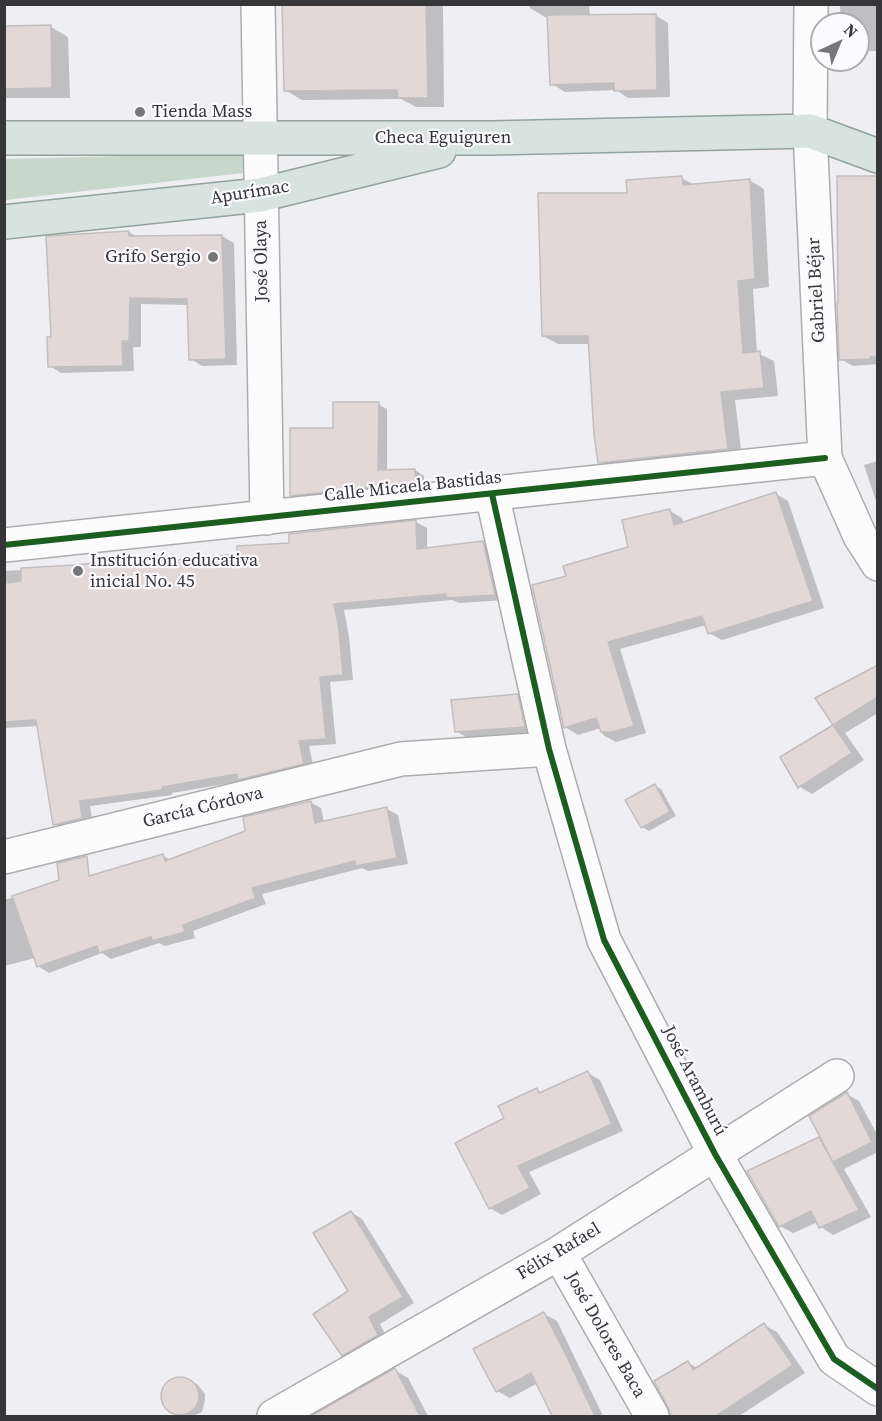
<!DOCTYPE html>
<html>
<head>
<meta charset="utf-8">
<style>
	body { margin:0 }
	#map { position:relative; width:882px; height:1421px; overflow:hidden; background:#efeef2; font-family:"Source Serif 4",serif }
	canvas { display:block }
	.frame { position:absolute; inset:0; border:6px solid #363538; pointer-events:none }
	.north { position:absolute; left:810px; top:12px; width:60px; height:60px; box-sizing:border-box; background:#fbfafe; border:2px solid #acabaf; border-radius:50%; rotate:44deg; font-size:16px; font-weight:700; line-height:24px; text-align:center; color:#363538 }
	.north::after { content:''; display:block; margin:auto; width:21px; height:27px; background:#777679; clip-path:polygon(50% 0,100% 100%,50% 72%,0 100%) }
</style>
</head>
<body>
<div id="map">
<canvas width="882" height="1421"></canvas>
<div class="frame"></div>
<div class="north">N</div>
</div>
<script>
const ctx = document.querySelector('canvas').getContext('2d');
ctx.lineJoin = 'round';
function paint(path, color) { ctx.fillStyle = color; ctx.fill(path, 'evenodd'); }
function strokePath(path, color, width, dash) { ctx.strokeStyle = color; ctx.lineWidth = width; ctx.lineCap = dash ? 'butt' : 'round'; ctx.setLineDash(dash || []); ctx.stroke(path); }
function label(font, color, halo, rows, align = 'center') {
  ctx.font = font + ' "Source Serif 4",serif'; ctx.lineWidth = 4.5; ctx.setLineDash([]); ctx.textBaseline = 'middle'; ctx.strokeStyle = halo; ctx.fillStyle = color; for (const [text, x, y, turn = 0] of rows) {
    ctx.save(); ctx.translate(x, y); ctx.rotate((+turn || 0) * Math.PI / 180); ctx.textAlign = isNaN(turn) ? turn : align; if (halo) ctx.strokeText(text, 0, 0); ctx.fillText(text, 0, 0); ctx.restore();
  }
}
paint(new Path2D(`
	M243 153 244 173 5 200 4 159Z`), '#c7d7cc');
paint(new Path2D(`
	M283 4H443L444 107H416L401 99 302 100 285 90Z
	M530 4H589L590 16 655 15 668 23 670 97 628 98 616 90 565 92 552 84 549 17H545L530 8Z
	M840 4H878V51H858V24H841Z
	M51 27 68 37 70 98H4V28Z
	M682 178 694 185 749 180 764 189 769 287 753 289 757 353 774 361 778 396 735 400 742 457 614 471 600 462 590 344H558L543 336 628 194Z
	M878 178V364L853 366 841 359Z
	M129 232 139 238 222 236 234 243 237 365 202 366 191 359 189 305 141 304V347H133L134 371 61 373 50 366 52 339Z
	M378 404 387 409V471L415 470 424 476V487L300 500 291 495 335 430Z
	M878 461V507L864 465Z
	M776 494 788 501 824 608 722 640 709 633 706 625 620 649 646 733 616 742 603 735 601 728 578 735 565 727 568 577 630 549 670 511 682 518 684 523Z
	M416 522 427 528V549L483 543 494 549 505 600 459 603 452 600 344 610 349 637 353 680 330 682 336 744 309 746 314 769 250 785 242 781 172 793V795L90 806 93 824 66 831 55 824 38 726 4 728V571L76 567 165 557 174 562 239 556Z
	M878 671V713L845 733 864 760 812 794 800 787 782 758 835 726 817 699Z
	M517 696 530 703 537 734 469 739 456 731Z
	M655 786 661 789 676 816 649 831 642 827 628 801Z
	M310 802 321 808 324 823 387 809 398 815 408 864 368 871 362 868 262 894 266 904 193 931 195 938 165 946 159 943 111 959 102 953 49 973 38 966 35 958 4 966V900L163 856 171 860 247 832Z
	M588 1073 600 1080 623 1131 529 1172 541 1194 502 1215 490 1208 506 1119 537 1090 542 1093Z
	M847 1094 859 1101 878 1136V1152L844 1169 871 1217 833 1235 821 1227 818 1222 793 1233 780 1226 819 1139 824 1142Z
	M351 1212 362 1219 414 1303 380 1324 389 1342 354 1361 343 1355 350 1291Z
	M544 1314 557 1321 603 1416H554L538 1383 510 1398 497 1391Z
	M764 1325 777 1332 805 1373 739 1416H672L688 1363 698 1368Z
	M395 1370 408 1378 428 1416H314Z
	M184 1378 197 1384 205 1394V1400L202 1412 193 1416H179L172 1412 164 1403 163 1392 172 1380Z`), '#0003');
const building = new Path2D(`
	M282 4H426L428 98H398L397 90 284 91Z
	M656 14 657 90 614 91V83L550 85 547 15Z
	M51 25 52 88 4 89V26Z
	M682 176 683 185 750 179 755 279 738 281 743 353 760 351 764 388 721 392 728 449 598 463 594 435 588 336H542L538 193H627L626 180Z
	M837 176H878V356L870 357 871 359 839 360 837 302H838Z
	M129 231V236L222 235 226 359 189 360 187 299 130 298 129 341H122L123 366 48 367 47 337H51L46 236Z
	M333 402H379L378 470 415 469 416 483 290 496V428H333Z
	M776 492 813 601 708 634 702 616 608 642 634 726 613 732H601L596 718 564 728 532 585 566 576 563 566 628 547 622 520 670 509 674 525Z
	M416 520 417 549 483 541 495 595 447 598 446 594 334 604 339 630 343 675 320 677 326 739 299 741 304 764 238 780 237 774 162 787V790L80 801 82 818 53 825 36 720 4 722V583L21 581V568L76 565 165 555 166 561 237 554V546L289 543V534Z
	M878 665V697L833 725 815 698Z
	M518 694 525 727 455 732 451 700Z
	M833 725 852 753 798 788 780 757Z
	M655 784 670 812 641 828 625 800Z
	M311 801 315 823 387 807 397 858 356 866 355 861 252 888 256 898 183 925 185 932 152 941 151 937 99 953 97 946 37 967 12 896 59 880 57 863 87 856 89 876 163 854 165 861 245 831 243 817Z
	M588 1071 612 1124 518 1166 530 1188 489 1209 455 1143 504 1118 498 1106 537 1088 539 1093Z
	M847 1092 872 1142 833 1162 809 1116Z
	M819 1137 859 1210 819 1228 811 1211 779 1227 747 1171Z
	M351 1211 403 1297 369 1317 378 1335 342 1356 313 1314 348 1291 313 1233Z
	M544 1312 566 1355 595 1416H552L531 1373 496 1392 473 1349Z
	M764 1323 793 1365 716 1416H671L668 1407 654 1381 688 1361 693 1370Z
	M395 1368 420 1416H311Z
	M161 1396a19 19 0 1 1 38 0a19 19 0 1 1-38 0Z`);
paint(building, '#e1d8d7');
strokePath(building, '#c0bebf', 1.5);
const minor = new Path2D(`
	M258 4 267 518
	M811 4 810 131 825 458 860 536 878 564
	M492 494 549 749 604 940 715 1154 834 1359 878 1389
	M4 545 825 458
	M4 857 401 759 549 749
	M559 1253 652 1416
	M274 1416 559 1253 837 1076`);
const major = new Path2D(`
	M4 138H491L810 131 878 156
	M4 222 260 195 439 151`);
strokePath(minor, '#adadaf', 36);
strokePath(major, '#91a39c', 36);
strokePath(minor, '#fdfcfd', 33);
strokePath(major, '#d8e2de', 33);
strokePath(new Path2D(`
	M492 494 549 749 604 940 715 1154 834 1359 878 1389
	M4 545 825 458`), '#1b5e20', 6);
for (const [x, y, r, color] of [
	[140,112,6,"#777679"],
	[213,257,6,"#777679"],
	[78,571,6,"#777679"]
]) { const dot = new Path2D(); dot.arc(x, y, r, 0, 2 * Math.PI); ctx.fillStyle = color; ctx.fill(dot); strokePath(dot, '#fbfafe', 2); }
label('18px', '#363538', '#fbfafe', [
	["Tienda Mass",152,112],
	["Grifo Sergio",201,257,"right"],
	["Institución educativa",90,561],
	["inicial No. 45",90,582]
], 'left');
label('18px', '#363538', '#fbfafe', [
	["Checa Eguiguren",443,138],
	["Apurímac",250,193,-9],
	["José Olaya",262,261,-91],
	["Gabriel Béjar",817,290,-93],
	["Calle Micaela Bastidas",413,487,-6],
	["García Córdova",203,808,-14],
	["José Aramburú",694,1081,63],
	["Félix Rafael",559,1252,-31],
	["José Dolores Baca",605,1335,60]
]);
</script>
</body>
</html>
